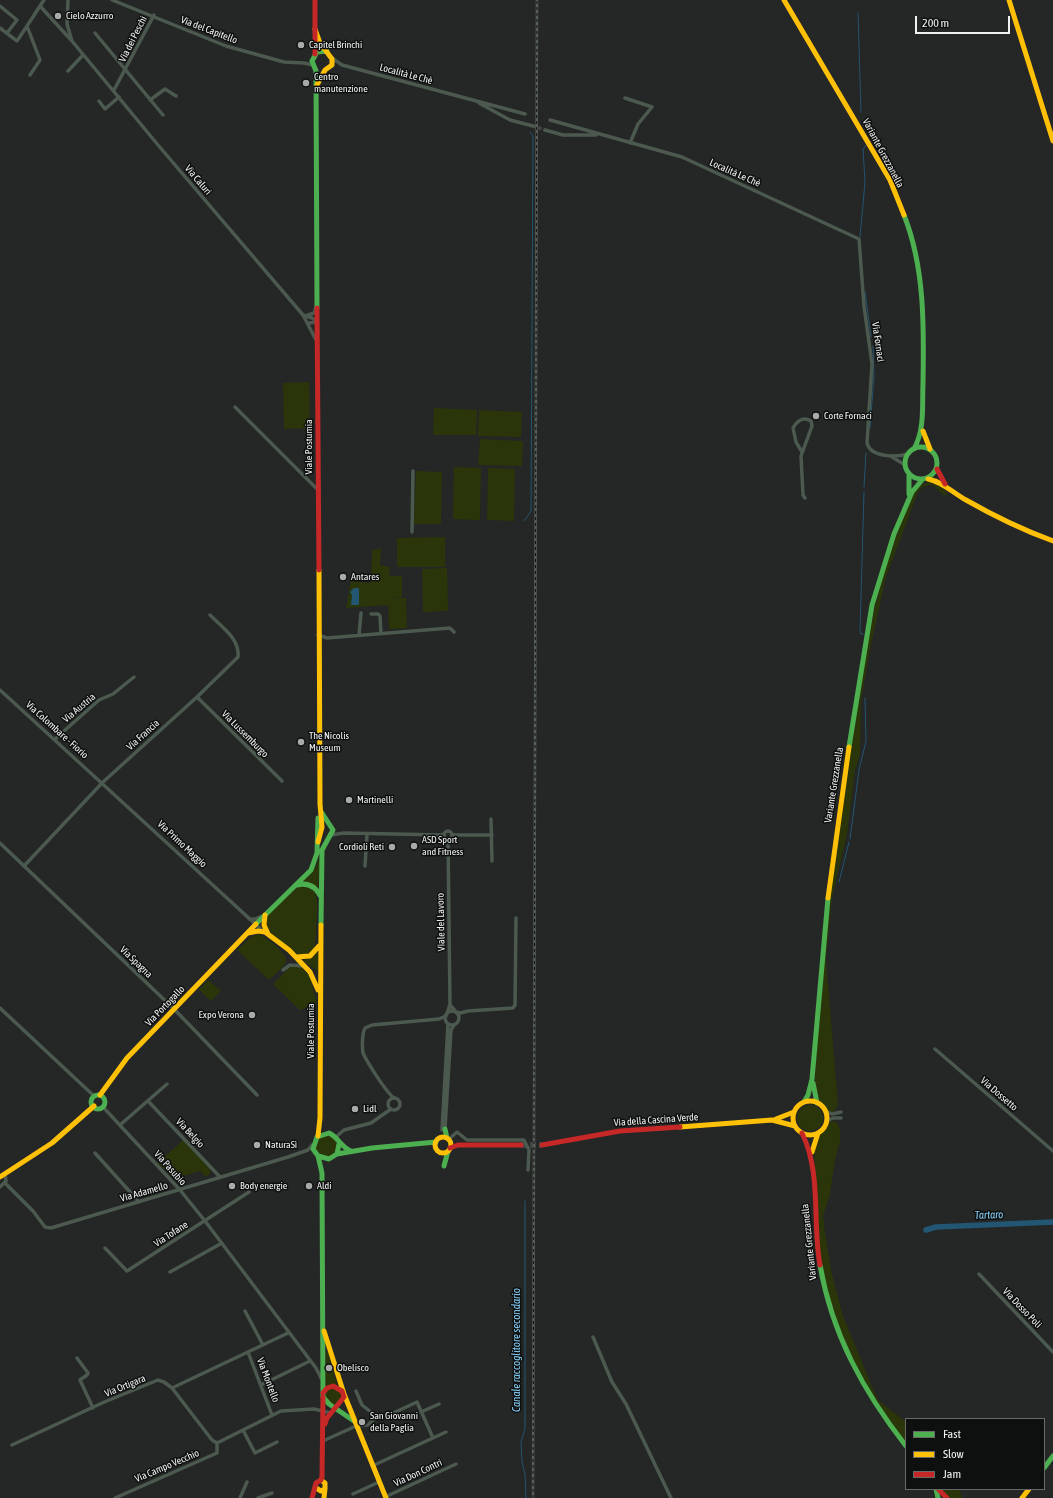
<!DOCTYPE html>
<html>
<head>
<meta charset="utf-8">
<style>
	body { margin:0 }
	#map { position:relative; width:1053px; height:1498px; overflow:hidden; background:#252626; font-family:"Asap Condensed",sans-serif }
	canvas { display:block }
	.legend { position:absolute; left:905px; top:1418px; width:140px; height:72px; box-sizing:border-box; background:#0e100f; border:1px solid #686a6a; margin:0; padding:5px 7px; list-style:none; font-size:12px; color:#f0f2f2 }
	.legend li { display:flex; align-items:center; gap:8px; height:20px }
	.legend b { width:20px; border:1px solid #686a6a }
	.scale { position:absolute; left:915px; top:16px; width:95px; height:18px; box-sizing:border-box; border:2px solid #f0f2f2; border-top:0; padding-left:5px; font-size:12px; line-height:14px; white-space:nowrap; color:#f0f2f2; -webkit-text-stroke:3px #0e100f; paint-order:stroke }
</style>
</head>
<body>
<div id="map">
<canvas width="1053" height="1498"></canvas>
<ul class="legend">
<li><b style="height:5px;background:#4caf50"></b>Fast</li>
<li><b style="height:5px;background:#ffc107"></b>Slow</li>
<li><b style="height:5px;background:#c62828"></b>Jam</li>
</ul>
<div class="scale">200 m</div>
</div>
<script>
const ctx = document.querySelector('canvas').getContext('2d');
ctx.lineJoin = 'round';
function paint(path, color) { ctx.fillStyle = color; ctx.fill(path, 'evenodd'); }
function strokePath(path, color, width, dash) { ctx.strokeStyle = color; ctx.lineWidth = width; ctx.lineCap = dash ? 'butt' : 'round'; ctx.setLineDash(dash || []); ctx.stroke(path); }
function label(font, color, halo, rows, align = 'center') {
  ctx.font = font + ' "Asap Condensed",sans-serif'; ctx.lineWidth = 3; ctx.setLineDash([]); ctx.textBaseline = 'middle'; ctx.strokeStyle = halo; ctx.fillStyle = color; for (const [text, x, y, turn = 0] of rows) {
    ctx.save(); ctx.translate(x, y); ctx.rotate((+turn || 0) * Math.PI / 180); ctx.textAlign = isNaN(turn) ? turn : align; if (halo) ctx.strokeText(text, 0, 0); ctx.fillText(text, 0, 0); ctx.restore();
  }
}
paint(new Path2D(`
	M309 382 310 428 284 429 283 383Z
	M434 408 477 410 476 435H433Z
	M479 410 522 412 521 437 478 436Z
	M480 439 523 441 522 466 478 465Z
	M454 467 481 468 480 520 453 519Z
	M488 468 515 469 514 521 487 520Z
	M416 471 442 472 441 524H414Z
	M928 482 940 486 949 495H943L934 486 929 485 923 487 918 492 886 577 871 645 861 701 860 754 855 770 847 834 832 898 826 959 838 1105 833 1113C816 1109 815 1090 815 1076L822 967 836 844 852 739C856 726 856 714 858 700 862 675 866 650 871 625 878 589 889 554 902 521 908 507 912 486 928 482Z
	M445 537V567H397V538Z
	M381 548 380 565 390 567 389 576H402V597L392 598H406L407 628 389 629 388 599V605L346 608 351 581 371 583 372 550Z
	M447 568 448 611 423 612 422 569Z
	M318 860H320L318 889 303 882 316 867Z
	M304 885 311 887C321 897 316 915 316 928 316 959 308 964 284 944 273 936 268 934 266 920L269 914 298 887Z
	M258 934C265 937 289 953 286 962 283 968 274 975 269 980L237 950 250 938Z
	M318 952V971L303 961Z
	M291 966 301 967 310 977 317 1004 300 1010 273 984Z
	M208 980 221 991 211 1001 199 990Z
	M797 1118a13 13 0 1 1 26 0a13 13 0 1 1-26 0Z
	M832 1121 837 1122 840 1130V1141L835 1159 830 1194 823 1216 825 1233 832 1274 843 1316 873 1389 878 1400 906 1422V1444L884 1417 847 1353 833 1316 821 1265 814 1152 818 1135 826 1128 828 1122Z
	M315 1146a11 11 0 1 1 22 0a11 11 0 1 1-22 0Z
	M183 1140 209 1168 211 1173 206 1177 200 1171 180 1177 185 1184 180 1185 158 1163Z
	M326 1352H328L337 1385H326Z
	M325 1396a8 8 0 1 1 16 0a8 8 0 1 1-16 0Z
	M939 1489H959L962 1498H948Z`), '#2a360a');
paint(new Path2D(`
	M354 588H359V605H351L352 595 350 592Z`), '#235672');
strokePath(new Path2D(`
	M858 13 861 112
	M860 237 865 182 863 149 866 145
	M865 292 871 337
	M870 428 874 376 873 346
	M864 487 866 453
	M524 521 531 511 533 136 530 132
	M863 634H861L860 631 864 492
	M850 839 859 770 866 741 865 698
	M839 882 849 842
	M525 1201V1429L521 1442 522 1462 525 1474 526 1498`), '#235672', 1);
strokePath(new Path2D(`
	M926 1230 936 1227 1053 1222`), '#235672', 5.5);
strokePath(new Path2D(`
	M533 126 545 130`), '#434545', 3.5, [3.5, 2]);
strokePath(new Path2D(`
	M521 1145H542`), '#434545', 6, [6, 3]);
strokePath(new Path2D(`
	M44 0 40 6 71 40
	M68 0 67 24 72 41 158 145 303 315 316 340
	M112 0 226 46 284 62 304 63 313 65
	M0 6 17 20 7 33
	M0 28 17 41 27 26
	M95 33 163 115
	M332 58 342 65 525 114
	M68 71 83 55
	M30 75 40 60 27 26 40 6
	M114 90 154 15
	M625 98 652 107 638 124 630 143
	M150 100 165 89 176 96
	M99 101 105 109 119 97
	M479 103 510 120 533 126
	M550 120 682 157 859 239 864 306 872 364 867 443C871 458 896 457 908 454
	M545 130 563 135H596
	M303 315 312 318 317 322 309 323
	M308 315 314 313 316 307
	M235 407 318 490
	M802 452 796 442 793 428C797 421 803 416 811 421L812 426 801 456 803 495 805 498
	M892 457 905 465
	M412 532 413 471
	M371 614H378L380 616 381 634
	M318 635 327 638 450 628 454 632
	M359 635 361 613
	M0 690 264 932
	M197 697 282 781
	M55 739 99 700 113 694 134 677
	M491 819 492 861
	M444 835a4 4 0 1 1 8 0a4 4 0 1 1-8 0Z
	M331 835 344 833 444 835
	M452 835H492
	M0 843 175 1010 257 1095
	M24 866 103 782 197 697 238 657C240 639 222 627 210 615
	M365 866 367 834
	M249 919H255L262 916
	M283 970 290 965 304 966
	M450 1005 456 1012 460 1013 468 1011 513 1008 515 1005 516 918
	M0 1008 94 1096
	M445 1018a7 7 0 1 1 14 0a7 7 0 1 1-14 0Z
	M447 1014 450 1004 448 839
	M935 1049 1053 1151
	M388 1104a6 6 0 1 1 12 0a6 6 0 1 1-12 0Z
	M394 1098C386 1092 367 1062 363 1053 362 1047 362 1034 365 1028L372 1025 439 1019 446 1016
	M148 1101 220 1177
	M103 1107 180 1190 205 1221 316 1368 321 1378
	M825 1111 832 1114 841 1112
	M826 1121 833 1118H841
	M120 1125 167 1084
	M445 1129 451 1030 454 1025
	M442 1130 448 1024
	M337 1138V1136L344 1130 371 1123 391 1109
	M448 1140 457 1132 467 1140H524L529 1150 528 1170
	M95 1153 139 1202
	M5 1183 33 1211 45 1227 51 1228 288 1157 308 1150 312 1145
	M0 1187 6 1181 5 1174
	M105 1248 127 1271 249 1192
	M170 1272 222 1243
	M979 1274 1053 1352
	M245 1311 263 1345
	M593 1337 612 1382 626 1404 671 1498
	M248 1352 272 1415
	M77 1358 88 1373 87 1375 80 1380 93 1408
	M261 1385 310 1361
	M172 1388 212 1440 217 1443 281 1411 314 1409 331 1413
	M421 1412 439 1404
	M389 1415 417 1402 433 1438
	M243 1430 255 1453 277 1442
	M323 1441 356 1426 368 1425 375 1418 372 1413 362 1405 356 1391
	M12 1445 102 1403 158 1380 164 1382 172 1388 288 1333
	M372 1466 446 1432
	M353 1494 379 1482
	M385 1497 456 1464
	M115 1498 217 1453V1443
	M240 1498 247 1482
	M258 1498 272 1493`), '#4b594f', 3.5);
strokePath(new Path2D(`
	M904 215C925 268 924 328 923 384 922 406 925 429 914 449
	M317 308 316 71 312 61 317 52 327 51
	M905 463a16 16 0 1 1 32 0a16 16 0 1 1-32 0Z
	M909 474V494
	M849 747 872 605 894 534 912 492 922 480
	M297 885C308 882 316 887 321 897
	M256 924 311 870 317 853 318 818
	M321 925 322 850 333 830 322 813
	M813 1083 817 1103
	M91 1102a7 7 0 1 1 14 0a7 7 0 1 1-14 0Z
	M804 1102 808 1095 812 1079 828 898
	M445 1129 447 1138
	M339 1144 337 1154 329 1159 318 1156 313 1149 317 1137 329 1133C338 1137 341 1147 351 1151
	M337 1154 372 1148 436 1142
	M318 1156 322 1173 323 1397 329 1404 354 1421
	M444 1166 448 1151
	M820 1265C832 1334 863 1391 906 1446
	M1044 1468 1053 1456
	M936 1489 938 1498`), '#4caf50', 5);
strokePath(new Path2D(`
	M784 0 890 180 904 215
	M1009 0 1053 141
	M315 29 320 43 332 59V65L325 70 317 85
	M923 431 930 449
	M928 479C943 482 953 493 966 500 994 516 1023 530 1053 541
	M318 842 322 827 320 804 319 570
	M828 898 849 747
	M265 915 264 925 268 934
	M248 933 258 931 265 932 289 950 310 972 318 990
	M296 957 310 956 319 946
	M100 1095 127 1058 256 924
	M793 1118a17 17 0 1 1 34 0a17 17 0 1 1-34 0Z
	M776 1119 794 1112
	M680 1127 772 1120 795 1126
	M318 1136 320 1118 321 925
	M435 1145a8 8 0 1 1 16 0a8 8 0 1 1-16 0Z
	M812 1152 818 1133
	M0 1177 52 1143 94 1106
	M324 1331 344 1394 386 1498
	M316 1488 321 1491 325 1489V1483L321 1480
	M324 1498 325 1489
	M1022 1498 1029 1489`), '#ffc107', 5);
strokePath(new Path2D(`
	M315 0V54
	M317 308 319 570
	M937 469 945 484
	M802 1133C822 1174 812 1222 820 1265
	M542 1145 620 1131 680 1127
	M450 1148 458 1145H521
	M323 1393 327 1388 333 1386 342 1391 344 1397 327 1418 325 1424
	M938 1489 947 1498
	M312 1498 316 1483 321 1480 322 1477 323 1397`), '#c62828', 5);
const rail = new Path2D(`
	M533 1498 537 0`);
strokePath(rail, '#575f59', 2.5);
strokePath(rail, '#0e100f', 1, [3]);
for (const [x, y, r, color] of [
	[58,16,4,"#a9abab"],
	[301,45,4,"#a9abab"],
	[306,83,4,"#a9abab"],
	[816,416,4,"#a9abab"],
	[343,577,4,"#a9abab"],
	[301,742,4,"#a9abab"],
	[349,800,4,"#a9abab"],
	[414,846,4,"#a9abab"],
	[392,847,4,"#a9abab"],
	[252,1015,4,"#a9abab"],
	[355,1109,4,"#a9abab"],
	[257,1145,4,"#a9abab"],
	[232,1186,4,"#a9abab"],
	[309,1186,4,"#a9abab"],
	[329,1368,4,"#a9abab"],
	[362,1422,4,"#a9abab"]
]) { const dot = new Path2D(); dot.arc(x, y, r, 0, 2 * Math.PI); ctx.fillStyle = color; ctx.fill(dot); strokePath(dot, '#0e100f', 1.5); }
label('10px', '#f0f2f2', '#0e100f', [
	["Cielo Azzurro",66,16],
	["Capitel Brinchi",309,45],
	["Centro",314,77],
	["manutenzione",314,89],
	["Corte Fornaci",824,416],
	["Antares",351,577],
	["The Nicolis",309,736],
	["Museum",309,748],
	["Martinelli",357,800],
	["ASD Sport",422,840],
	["and Fitness",422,852],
	["Cordioli Reti",384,847,"right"],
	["Expo Verona",244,1015,"right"],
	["Lidl",363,1109],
	["NaturaSì",265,1145],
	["Body energie",240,1186],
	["Aldi",317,1186],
	["Obelisco",337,1368],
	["San Giovanni",370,1416],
	["della Paglia",370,1428]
], 'left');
label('10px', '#f0f2f2', '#0e100f', [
	["Via del Capitello",209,30,21],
	["Via dei Peschi",133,39,-63],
	["Località Le Chè",406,74,15],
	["Variante Grezzanella",883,153,62],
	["Località Le Chè",735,173,24],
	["Via Caluri",198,180,50],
	["Via Fornaci",878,342,82],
	["Viale Postumia",309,447,-90],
	["Via Austria",79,708,-40],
	["Via Colombare - Fiorio",57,730,42],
	["Via Lussemburgo",245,734,45],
	["Via Francia",143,735,-42],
	["Variante Grezzanella",834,785,-81],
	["Via Primo Maggio",182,844,43],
	["Viale del Lavoro",441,922,-91],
	["Via Spagna",136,962,44],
	["Via Portogallo",165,1006,-46],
	["Viale Postumia",311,1031,-90],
	["Via Dossetto",999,1094,41],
	["Via della Cascina Verde",656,1120,-4],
	["Via Belgio",190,1133,47],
	["Via Pasubio",170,1168,48],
	["Via Adamello",144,1192,-16],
	["Via Tofane",171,1234,-33],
	["Variante Grezzanella",809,1242,-96],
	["Via Dosso Poli",1022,1308,46],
	["Via Montello",268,1380,69],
	["Via Ortigara",125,1386,-22],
	["Via Campo Vecchio",167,1466,-23],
	["Via Don Contri",418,1473,-25]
]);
label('italic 11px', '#88d1fc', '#0e100f', [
	["Tartaro",989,1215,-2],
	["Canale raccoglitore secondario",517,1350,-90]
]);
</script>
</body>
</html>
